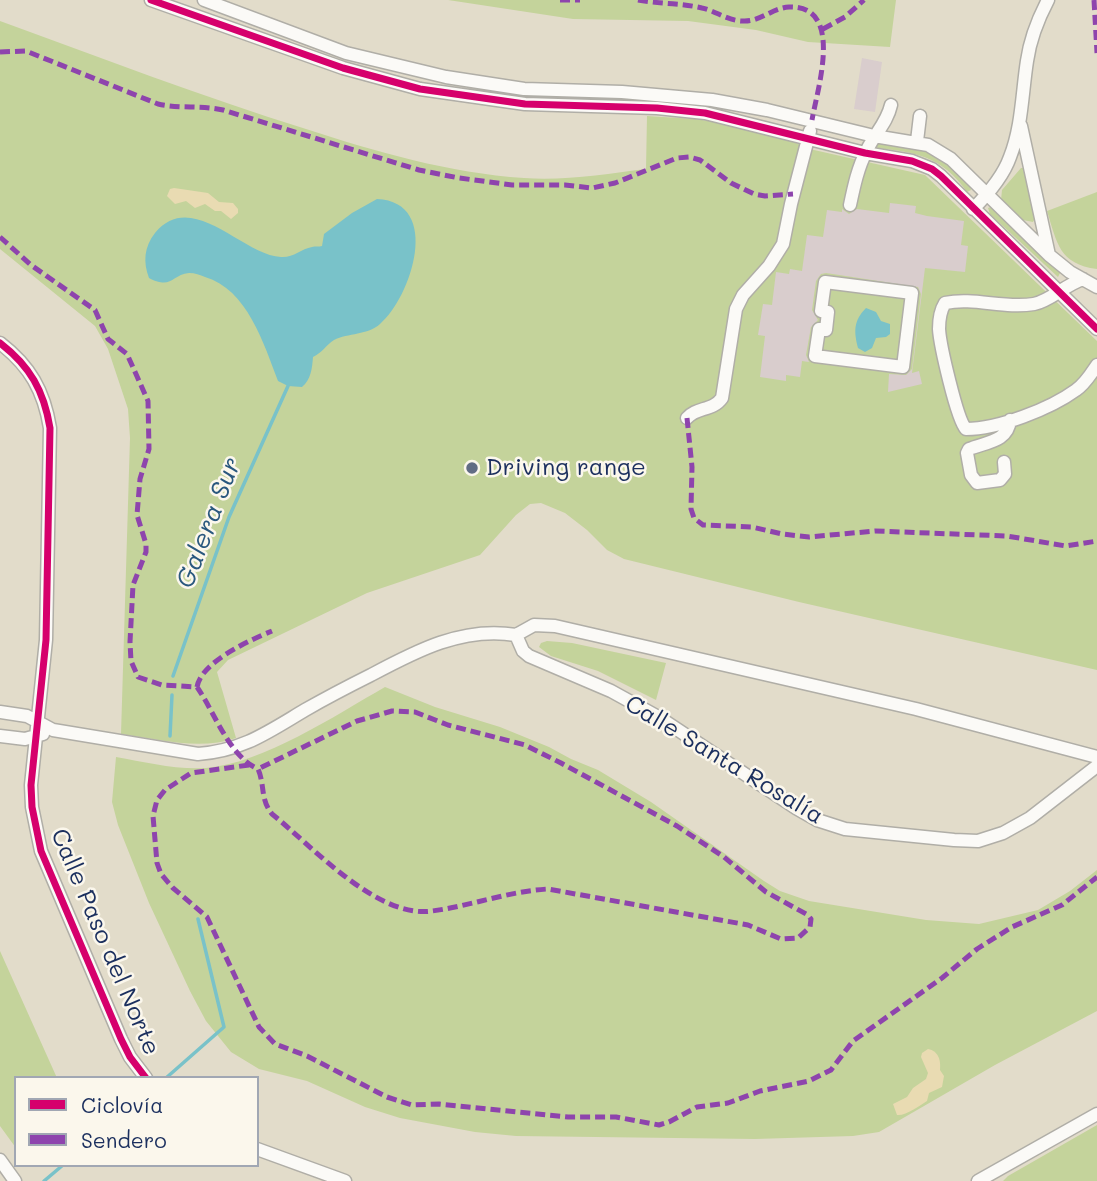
<!DOCTYPE html>
<html>
<head>
<meta charset="utf-8">
<style>
	body { margin:0 }
	#map { position:relative; width:1097px; height:1181px; overflow:hidden; background:#e2dcca; font-family:Mali,sans-serif }
	canvas { display:block }
	.legend { position:absolute; left:14px; top:1076px; width:245px; height:91px; box-sizing:border-box; background:#fbf7ec; border:2px solid #a1a7b3; margin:0; padding:9px 12px; list-style:none; font-size:21px; color:#1b2f5e }
	.legend li { display:flex; align-items:center; gap:14px; height:35px }
	.legend b { width:35px; border:2px solid #a1a7b3 }
</style>
</head>
<body>
<div id="map">
<canvas width="1097" height="1181"></canvas>
<ul class="legend">
<li><b style="height:9px;background:#d6006c"></b>Ciclovía</li>
<li><b style="height:9px;background:#8e44ad"></b>Sendero</li>
</ul>
</div>
<script>
const ctx = document.querySelector('canvas').getContext('2d');
ctx.lineJoin = 'round';
function paint(path, color) { ctx.fillStyle = color; ctx.fill(path, 'evenodd'); }
function strokePath(path, color, width, dash) { ctx.strokeStyle = color; ctx.lineWidth = width; ctx.lineCap = dash ? 'butt' : 'round'; ctx.setLineDash(dash || []); ctx.stroke(path); }
function label(font, color, halo, rows, align = 'center') {
  ctx.font = font + ' Mali,sans-serif'; ctx.lineWidth = 5; ctx.setLineDash([]); ctx.textBaseline = 'middle'; ctx.strokeStyle = halo; ctx.fillStyle = color; for (const [text, x, y, turn = 0] of rows) {
    ctx.save(); ctx.translate(x, y); ctx.rotate((+turn || 0) * Math.PI / 180); ctx.textAlign = isNaN(turn) ? turn : align; if (halo) ctx.strokeText(text, 0, 0); ctx.fillText(text, 0, 0); ctx.restore();
  }
}
paint(new Path2D(`
	M448 0H896L890 47 808 42 756 30 688 21 573 19Z
	M0 21C102 58 203 97 306 129 377 152 449 173 524 178 564 181 606 174 646 169L647 116 696 119 733 125 775 135 814 150 925 175 1097 341V670L799 602 624 559 607 550 587 530 565 513 541 503 530 504 516 515 480 555 367 593 228 660 217 672 236 738C199 751 159 739 121 734L130 438 128 409 108 349 95 326 0 249Z
	M882 142 935 151 970 186 971 190 967 192C942 156 915 152 876 148L878 144Z
	M1021 168H1025L1037 215 1033 222 1023 220 1001 200 1002 190Z
	M1097 192V269C1059 264 1057 243 1047 211Z
	M993 206 1061 271 1058 277 990 214 988 208Z
	M547 641 572 643 666 663 656 700 598 671 551 656 539 647 541 643Z
	M385 687 435 707 500 727 549 747 571 759 598 770 651 802 764 881 780 891 809 901 926 920 979 924 1038 910 1070 891 1097 870V1011L995 1065 879 1132 853 1136 755 1139 516 1136 475 1132 400 1118 365 1107 307 1081 259 1069 231 1052 206 1021 190 991 149 903 118 825 112 802 116 757C145 762 176 770 206 768 264 763 334 716 385 687Z
	M0 951 57 1078H16V1148L0 1126Z
	M1097 1125V1181H1003L1008 1176Z`), '#c4d39b');
paint(new Path2D(`
	M174 188 208 193 219 202 233 203 238 209V213L231 219 221 211H215L205 204 195 208 186 201 175 204 167 196 170 189Z
	M928 1049C939 1051 941 1061 940 1070L944 1076 942 1087 929 1093 927 1101C919 1106 906 1116 897 1115L893 1104 907 1097 913 1088 926 1079 928 1073 921 1057 922 1053Z`), '#e9dbb2');
paint(new Path2D(`
	M377 199C443 202 411 298 380 324 368 335 348 333 334 340 326 345 322 353 313 357 312 369 311 379 302 387L288 386 278 381C264 344 247 289 205 277 200 275 195 273 189 273 171 275 172 290 149 278 143 262 144 247 155 233 192 188 242 255 281 257 293 258 301 249 312 247 315 246 319 247 322 246L324 234 352 213Z
	M866 308 876 312 881 321 890 324V334L886 337 876 338 872 348 865 352 858 348C854 332 853 321 866 308Z`), '#79c2c9');
strokePath(new Path2D(`
	M173 676 229 517 288 386
	M170 736 172 695
	M166 1078 224 1027 198 919
	M44 1181 63 1165`), '#79c2c9', 3.5);
paint(new Path2D(`
	M862 58 882 62 875 112 854 109Z
	M890 203 916 206 915 213 927 216 964 221 961 245 968 246 965 272 925 268 912 373 919 371 922 384 888 392 889 374 906 375 912 369 921 294 918 287 826 273 821 274 816 281 812 310 818 320 811 327 806 355 809 362 802 361 800 377 786 375V381L760 377 765 336 758 335 763 304 772 305 776 272 789 274 790 269 802 271 807 235 823 237 827 210 842 212V209L849 214 857 209 889 213Z`), '#d9cdcd');
const minor = new Path2D(`
	M151 0 343 68 420 89 525 104 657 108 705 113 865 153 912 161 932 169 941 176 1097 329
	M204 0 346 53 446 77 524 89 622 92 712 100 767 110 874 136 928 145 951 159 1049 255 1070 272 1097 287
	M1021 126 1049 255
	M917 141 920 116
	M850 205C854 186 858 167 867 150 875 133 887 123 891 105
	M973 209C988 194 1003 177 1010 157 1022 127 1022 93 1027 61 1030 40 1038 19 1048 0
	M1083 279C1065 285 1050 301 1034 304 1004 309 974 297 945 303 940 311 939 320 939 329 940 345 957 420 966 429 998 429 1050 409 1076 390 1085 384 1091 374 1097 365
	M825 282 912 293 903 367 815 356 819 329 826 330 828 312 821 311Z
	M0 343C30 366 44 391 50 428L46 640 31 785 32 807 41 851 121 1039 130 1057 146 1078
	M687 418C696 407 713 411 722 398L736 309 743 295 769 266 783 244 791 204 810 131
	M1004 462 1005 474 1000 480 977 483 971 475 967 453 969 449C986 442 1008 442 1010 420
	M516 635 523 651 529 656 611 691 660 718 796 808 817 820 845 829 954 840 978 841 1003 833 1030 818 1097 766
	M516 635 534 625 555 626 916 709 1097 757
	M0 712 27 716 53 730 198 754C242 751 268 732 305 710 326 698 349 686 371 675 416 651 463 626 516 635
	M0 736 25 739 43 734
	M257 1149 345 1181
	M0 1160 15 1181
	M978 1181 1097 1114`);
strokePath(minor, '#b0aea7', 15);
strokePath(minor, '#fbfaf7', 12);
strokePath(new Path2D(`
	M560 0H580
	M638 0C659 4 681 3 702 8 716 11 728 21 743 21 760 22 772 8 789 7 845 5 817 90 812 120
	M1094 0 1097 53
	M823 29 845 17 864 0
	M0 52 26 51 158 104C180 109 201 105 223 110L419 170 459 178 512 185H565L592 188 615 183 677 158 689 157 700 160 731 183 754 194 765 196 793 194
	M0 237 31 265 95 310 108 339 127 354 148 401 149 449 140 479 137 515 146 544V552L133 585 130 642 131 661 138 677 162 685 197 687C215 713 229 756 258 769 265 785 260 799 272 814 312 846 377 919 432 911 471 906 509 891 548 889L748 925 781 939 798 938 810 927 811 919 808 915 766 892 724 857 677 826 561 763 525 745 448 725 415 712 392 711 357 721 258 769
	M687 418 692 467 691 509 694 518 703 525 752 527 782 534 809 537 875 531 1007 536 1066 546 1097 541
	M197 687C201 662 250 640 272 631
	M249 765 191 773 165 790 157 800 153 816 157 863 161 874 173 888 207 917 259 1027 275 1044 307 1056 387 1097 412 1105 439 1104 568 1117H616L659 1125 669 1122 697 1107 728 1103 760 1091 809 1081 831 1070 853 1041 942 978 977 949 1012 927 1062 905 1097 877`), '#8e44ad', 5, [10, 5]);
strokePath(new Path2D(`
	M151 0 343 68 420 89 525 104 657 108 705 113 865 153 912 161 932 169 941 176 1097 329
	M0 343C30 366 44 391 50 428L46 640 31 785 32 807 41 851 121 1039 130 1057 146 1078`), '#d6006c', 7);
for (const [x, y, r, color] of [
	[472,468,7,"#616c84"]
]) { const dot = new Path2D(); dot.arc(x, y, r, 0, 2 * Math.PI); ctx.fillStyle = color; ctx.fill(dot); strokePath(dot, '#fbf7ec', 2.5); }
label('24px', '#1b2f5e', '#fbf7ec', [
	["Driving range",486,468]
], 'left');
label('24px', '#1b2f5e', '#fbf7ec', [
	["Calle Santa Rosalía",724,760,31],
	["Calle Paso del Norte",105,942,67]
]);
label('italic 26px', '#2a587e', '#fbf7ec', [
	["Galera Sur",209,523,-69]
]);
</script>
</body>
</html>
